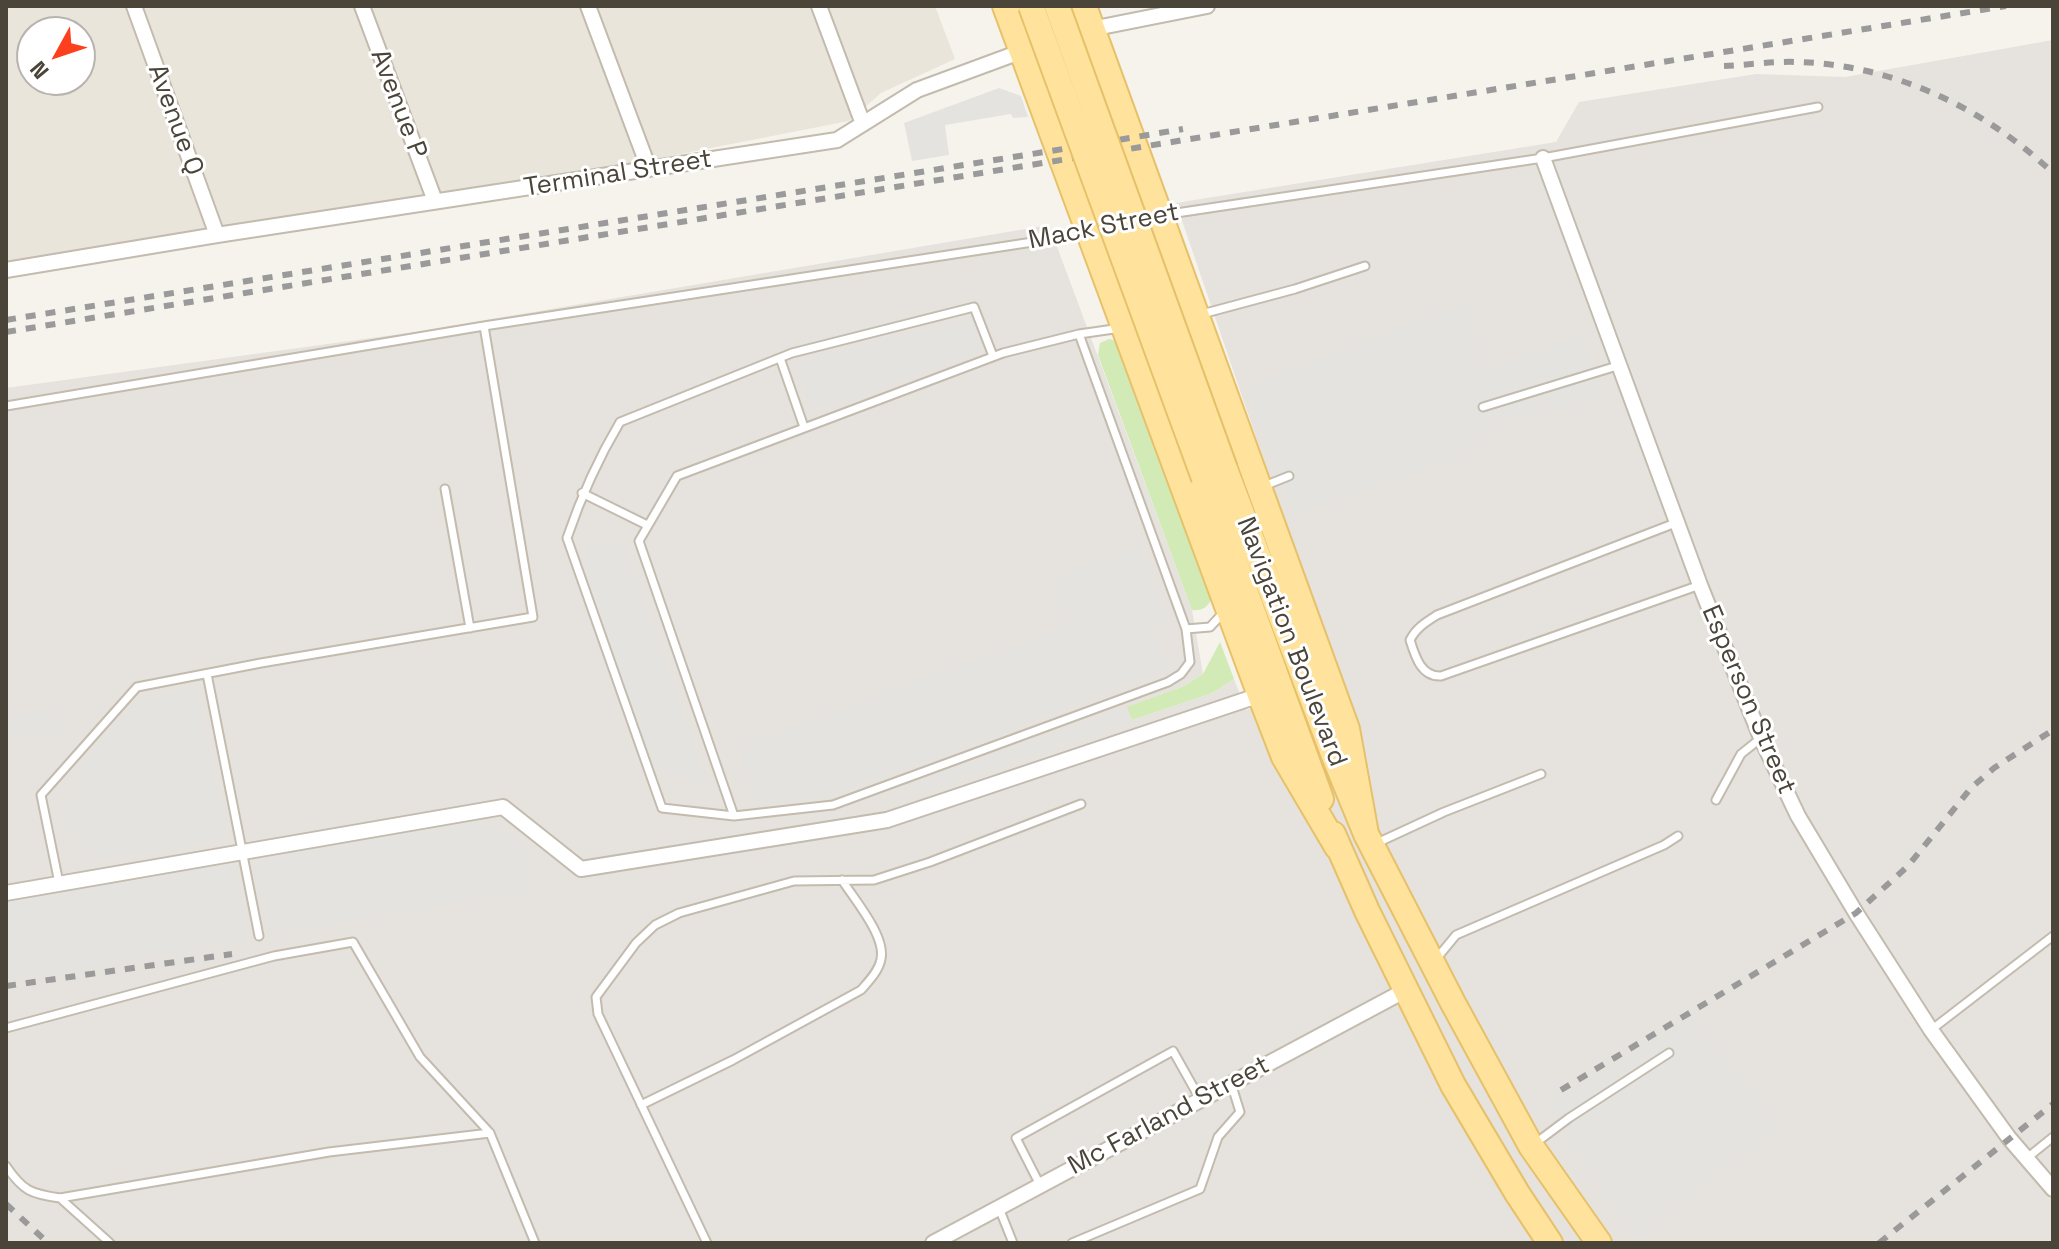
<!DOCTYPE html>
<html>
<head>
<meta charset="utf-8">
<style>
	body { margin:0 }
	#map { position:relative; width:2059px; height:1249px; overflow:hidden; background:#f6f3ec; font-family:"Space Grotesk",sans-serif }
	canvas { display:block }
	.frame { position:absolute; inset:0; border:8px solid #4b4439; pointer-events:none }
	.north { position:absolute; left:16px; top:16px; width:80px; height:80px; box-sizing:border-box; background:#fff; border:2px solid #b7b4b0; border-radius:50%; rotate:230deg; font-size:22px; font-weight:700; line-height:32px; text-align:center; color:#4b4439 }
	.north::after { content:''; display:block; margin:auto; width:28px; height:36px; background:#fc3f1d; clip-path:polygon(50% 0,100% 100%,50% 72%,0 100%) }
</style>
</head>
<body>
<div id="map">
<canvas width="2059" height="1249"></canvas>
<div class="frame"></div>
<div class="north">N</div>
</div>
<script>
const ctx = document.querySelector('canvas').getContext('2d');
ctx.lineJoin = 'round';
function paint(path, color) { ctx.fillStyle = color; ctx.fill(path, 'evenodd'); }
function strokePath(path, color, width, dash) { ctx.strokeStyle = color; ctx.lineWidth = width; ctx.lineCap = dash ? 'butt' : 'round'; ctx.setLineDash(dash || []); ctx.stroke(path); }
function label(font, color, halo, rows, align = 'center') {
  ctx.font = font + ' "Space Grotesk",sans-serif'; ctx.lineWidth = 6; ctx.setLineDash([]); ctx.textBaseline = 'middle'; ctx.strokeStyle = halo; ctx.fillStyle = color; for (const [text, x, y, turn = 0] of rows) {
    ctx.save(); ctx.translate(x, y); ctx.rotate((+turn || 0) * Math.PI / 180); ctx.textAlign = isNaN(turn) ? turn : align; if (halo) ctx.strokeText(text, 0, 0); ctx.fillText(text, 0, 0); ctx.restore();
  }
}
paint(new Path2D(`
	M6 6H935L955 59 881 93 849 121 660 158 6 262ZM32 32H80V80H32Z`), '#eae5da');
paint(new Path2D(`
	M2053 40V1243H6V388L415 332 1049 225 1192 610 1203 674 1184 686 1128 707 1132 720 1212 693 1234 679 1246 710 1341 686 1176 203 1556 142 1579 102 1756 74 1845 77Z`), '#e6e2dd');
paint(new Path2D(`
	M1109 339 1118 341 1211 600C1207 608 1201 611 1192 610L1098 355 1100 343Z
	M1220 642 1234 679 1212 693 1132 720 1127 707 1184 686 1203 674Z`), '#d2eab5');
paint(new Path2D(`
	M999 88 1021 96 1028 117 1013 118 1011 114 945 125 949 155 912 161 904 123Z
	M1463 305 1479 347 1472 350 1476 363 1484 361 1488 370 1579 337 1601 395 1553 413 1548 402 1481 426 1485 437 1465 444 1468 452 1294 516 1247 387Z
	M971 320 984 350 813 411 795 361Z
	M620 539 704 779 654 768 579 553Z
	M1139 547 1167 622 1152 628 1166 667 1119 683 1081 702 835 794 760 806 738 748 1070 625 1053 579Z
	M195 689 227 838 89 860 71 829 68 830 61 800 82 796 77 767 140 701Z
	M1126 707 1132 720 917 791 914 784Z
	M57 708 61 729 6 738V717Z
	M473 822 523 838 530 890 270 934 254 859Z
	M234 860 248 939 6 980V899Z
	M1692 1018 1777 1124 1634 1238 1549 1105Z`), '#e5e3e0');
const lane = new Path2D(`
	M1163 215 1543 158 1818 107
	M1202 314 1295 289 1365 266
	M1121 328 1079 334 1186 629 1210 627 1223 613
	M1079 334 1003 353 677 476 639 541 734 816 833 805 1168 682 1181 674 1190 662 1186 629
	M780 358 804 427
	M6 406 484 326
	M1483 407 1617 366
	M1264 486 1289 476
	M445 489 470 628
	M582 493 647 525
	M1678 522 1437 615C1426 622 1416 628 1410 640 1415 656 1421 677 1441 676L1700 585
	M207 674 259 936
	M1716 800 1741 754 1761 738
	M734 816 662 808 567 538C581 497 598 459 620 422L792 353 974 307 993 356
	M1377 843 1444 812 1541 774
	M59 883 41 795 137 687 261 663 533 617 484 326 1085 234
	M1437 958 1456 935 1664 845 1678 836
	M6 1028 274 956 353 942 420 1057 490 1133 535 1243
	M1931 1030 2053 936
	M641 1105 733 1060 861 990C868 982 879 971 881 959 886 936 854 899 842 880
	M1533 1145 1569 1118 1669 1053
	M2027 1158 2053 1137
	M6 1166C23 1191 31 1194 60 1198L329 1152 490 1133
	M1040 1185 1016 1138 1173 1051 1200 1099
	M60 1198 110 1243
	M999 1208 1013 1243
	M707 1243 598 1014 596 997 636 943 655 925 679 913 794 881 874 880 930 862 1081 804
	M1072 1243 1200 1189 1218 1137 1240 1112 1231 1083`);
const street = new Path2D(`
	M134 6 217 235
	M362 6 435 201
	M588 6 649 169
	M819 6 863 124
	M1086 30 1207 6
	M1543 158 1700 585 1761 738 1798 816 1856 913 1931 1030 2009 1138 2053 1189
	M6 270 217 235 837 140 917 90 1028 49
	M6 893 503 807 581 869 887 820 1260 695
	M933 1243 1406 990`);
const primary = new Path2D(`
	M1005 6 1260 695 1284 757 1337 847
	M1084 6 1347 729 1366 834
	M1225 469 1334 756 1366 834 1453 1003 1531 1146 1599 1243
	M1204 478 1321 799
	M1333 834 1367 911 1453 1085 1517 1193 1550 1243`);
strokePath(lane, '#c2bbae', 11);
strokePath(street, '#c2bbae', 18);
strokePath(primary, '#e6c16a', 28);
strokePath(lane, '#fff', 7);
strokePath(street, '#fff', 14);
strokePath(primary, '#ffe39c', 24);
strokePath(new Path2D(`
	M1724 66C1748 65 1774 61 1798 62 1894 65 1984 108 2053 173
	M1100 143 1183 129
	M6 320 1069 148
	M6 332 2006 6
	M6 986 232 954
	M1561 1090 1856 913 1908 866 1971 788 1994 768 2053 730
	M6 1204 48 1243
	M1879 1243 2053 1104`), '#9a9a9a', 6, [10, 10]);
const primaryBridge = new Path2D(`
	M1031 6 1204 478
	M1057 6 1225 469`);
strokePath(primaryBridge, '#e6c16a', 28, []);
strokePath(primaryBridge, '#ffe39c', 24);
label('26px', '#4b4439', '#fff', [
	["Avenue P",398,104,69],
	["Avenue Q",175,120,70],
	["Terminal Street",618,174,-9],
	["Mack Street",1104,227,-11],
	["Navigation Boulevard",1291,642,69],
	["Esperson Street",1748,700,67],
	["Mc Farland Street",1169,1116,-28]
]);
</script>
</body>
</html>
